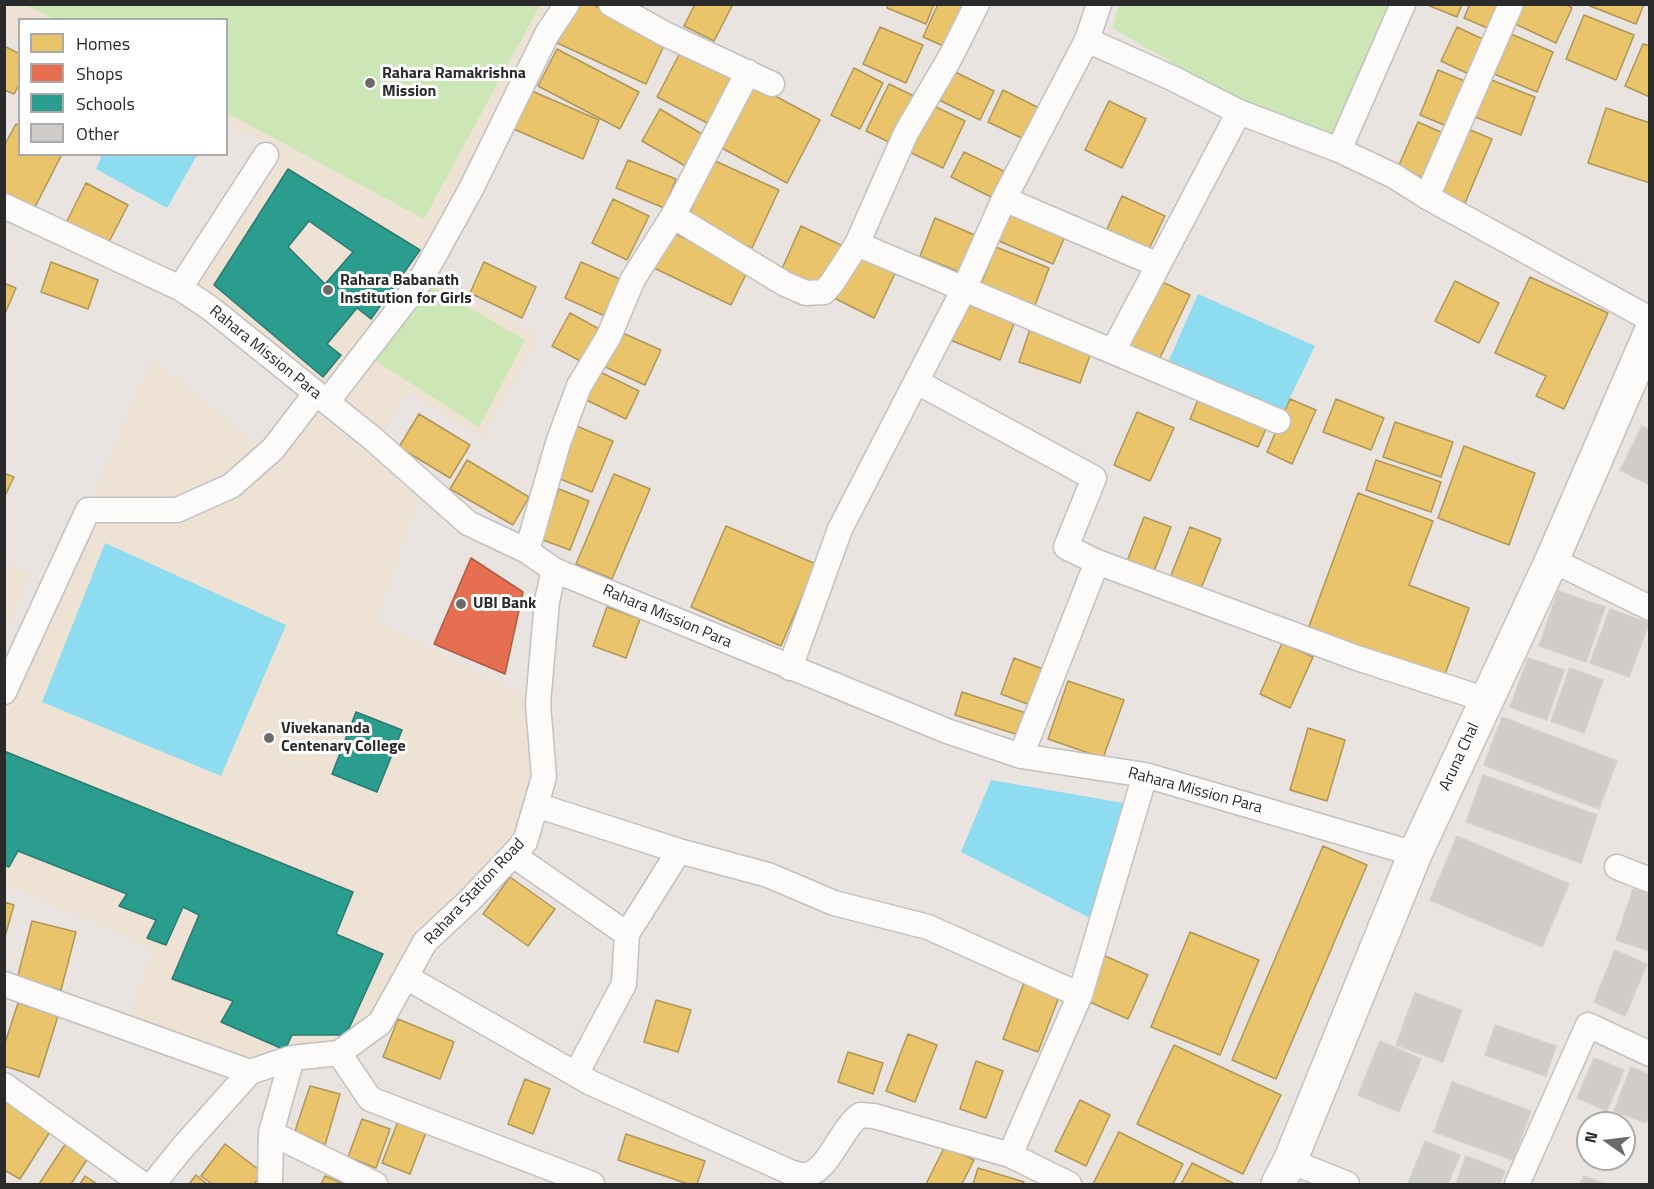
<!DOCTYPE html>
<html>
<head>
<meta charset="utf-8">
<style>
	body { margin:0 }
	#map { position:relative; width:1654px; height:1189px; overflow:hidden; background:#e9e4df; font-family:"Titillium Web",sans-serif }
	canvas { display:block }
	.frame { position:absolute; inset:0; border:6px solid #2a2a2a; pointer-events:none }
	.legend { position:absolute; left:18px; top:18px; width:210px; height:138px; box-sizing:border-box; background:#fff; border:2px solid #aaa; margin:0; padding:8px 10px; list-style:none; font-size:18px; color:#2a2a2a }
	.legend li { display:flex; align-items:center; gap:12px; height:30px }
	.legend b { width:30px; border:2px solid #aaa }
	.north { position:absolute; left:1576px; top:1111px; width:60px; height:60px; box-sizing:border-box; background:#fff; border:2px solid #aaa; border-radius:50%; rotate:284deg; font-size:16px; font-weight:700; line-height:24px; text-align:center; color:#2a2a2a }
	.north::after { content:''; display:block; margin:auto; width:21px; height:27px; background:#6d6b69; clip-path:polygon(50% 0,100% 100%,50% 72%,0 100%) }
</style>
</head>
<body>
<div id="map">
<canvas width="1654" height="1189"></canvas>
<div class="frame"></div>
<ul class="legend">
<li><b style="height:16px;background:#e9c46a"></b>Homes</li>
<li><b style="height:16px;background:#e76f51"></b>Shops</li>
<li><b style="height:16px;background:#2a9d8f"></b>Schools</li>
<li><b style="height:16px;background:#cfccc9"></b>Other</li>
</ul>
<div class="north">N</div>
</div>
<script>
const ctx = document.querySelector('canvas').getContext('2d');
ctx.lineJoin = 'round';
function paint(path, color) { ctx.fillStyle = color; ctx.fill(path, 'evenodd'); }
function strokePath(path, color, width, dash) { ctx.strokeStyle = color; ctx.lineWidth = width; ctx.lineCap = dash ? 'butt' : 'round'; ctx.setLineDash(dash || []); ctx.stroke(path); }
function label(font, color, halo, rows, align = 'center') {
  ctx.font = font + ' "Titillium Web",sans-serif'; ctx.lineWidth = 6; ctx.setLineDash([]); ctx.textBaseline = 'middle'; ctx.strokeStyle = halo; ctx.fillStyle = color; for (const [text, x, y, turn = 0] of rows) {
    ctx.save(); ctx.translate(x, y); ctx.rotate((+turn || 0) * Math.PI / 180); ctx.textAlign = isNaN(turn) ? turn : align; if (halo) ctx.strokeText(text, 0, 0); ctx.fillText(text, 0, 0); ctx.restore();
  }
}
paint(new Path2D(`
	M5 5H555L433 233 431 278 539 336 483 438 408 392 383 434 216 297 190 283 277 147 227 126 226 20H20L19 41 5 34Z
	M152 358 276 460 312 410 420 492 377 621 532 700 537 771 515 838 427 924 366 1021 328 1045 241 1062 129 1017 153 949 5 883V705Z
	M5 563 31 573 5 634V562Z`), '#ede2d3');
paint(new Path2D(`
	M26 5H540L424 219 227 113 226 20 54 19Z
	M1119 5H1391L1334 137 1239 101 1112 28Z
	M427 283 525 340 479 427 376 361Z`), '#cce7b5');
paint(new Path2D(`
	M102 155V154L197 155 167 208 96 169Z
	M1198 294 1315 346 1281 416 1166 367Z
	M105 543 286 625 221 776 42 702Z
	M991 780 1135 805 1092 919 961 852Z`), '#8ddcf0');
const homes = new Path2D(`
	M572 4H591L667 39 646 84 555 42Z
	M695 4H733L714 41 684 26Z
	M888 4H934L926 24 887 8Z
	M938 4H968L948 48 923 37Z
	M1425 4H1462L1457 17Z
	M1470 4H1506L1494 31 1464 18Z
	M1519 4H1565L1572 8 1556 43 1511 22Z
	M1591 4H1644L1636 24 1590 6Z
	M1584 15 1634 35 1616 80 1566 59Z
	M880 27 923 45 906 83 863 64Z
	M1457 27 1489 42 1473 76 1441 61Z
	M1504 31 1553 52 1537 92 1487 71Z
	M1643 44 1650 46V97L1625 86Z
	M4 46 20 54V83L14 94 4 90Z
	M557 49 639 92 620 129 538 86Z
	M681 51 737 80 713 126 657 97Z
	M854 68 883 83 860 129 831 115Z
	M951 70 994 91 980 120 937 99Z
	M1438 70 1472 84 1454 129 1420 115Z
	M1484 77 1535 97 1521 135 1470 115Z
	M751 83 820 120 787 183 718 146Z
	M889 84 918 98 895 145 866 131Z
	M525 88 599 120 583 159 509 127Z
	M1003 90 1045 111 1030 142 988 122Z
	M1109 101 1146 119 1122 168 1085 150Z
	M928 103 965 121 943 168 905 150Z
	M1606 108 1650 123V183L1588 163Z
	M660 109 707 137 689 168 642 141Z
	M1418 122 1450 136 1430 181 1398 167Z
	M16 124 20 126V154H62L34 209 4 193V146Z
	M1461 126 1492 139 1465 203 1434 189Z
	M964 152 1014 176 1001 202 951 177Z
	M628 160 676 179 664 208 616 188Z
	M713 160 779 190 752 248 687 219Z
	M86 183 128 205 108 244 66 223Z
	M1013 195 1072 220 1053 264 994 239Z
	M1122 196 1165 216 1149 249 1107 229Z
	M613 199 649 216 627 260 592 243Z
	M935 218 977 236 962 273 920 256Z
	M801 226 847 248 826 292 781 271Z
	M669 231 749 268 731 305 652 267Z
	M858 246 899 265 874 318 834 298Z
	M996 247 1049 268 1035 305 981 284Z
	M51 262 98 280 88 309 41 292Z
	M484 262 536 287 522 318 470 293Z
	M581 262 624 281 607 317 565 298Z
	M1530 277 1608 313 1564 409 1536 396 1546 376 1495 353Z
	M1158 280 1190 295 1157 364 1125 349Z
	M1455 281 1499 303 1479 343 1435 321Z
	M4 283 16 288 4 316Z
	M960 299 1015 321 1000 360 945 338Z
	M570 313 601 330 584 363 552 346Z
	M1030 329 1092 350 1080 383 1019 362Z
	M616 330 661 350 645 385 601 365Z
	M596 370 639 391 626 419 582 398Z
	M1200 395 1268 424 1258 447 1190 419Z
	M1290 399 1316 410 1292 464 1267 452Z
	M1336 399 1384 418 1371 450 1323 432Z
	M1137 412 1174 428 1150 481 1114 465Z
	M419 414 470 445 450 478 399 447Z
	M1395 422 1453 442 1441 477 1383 457Z
	M574 425 613 441 592 492 553 476Z
	M1464 446 1535 473 1509 545 1438 518Z
	M467 460 529 497 513 525 450 489Z
	M1376 460 1441 482 1431 512 1366 490Z
	M4 473 14 477 4 498Z
	M614 474 650 489 612 579 576 564Z
	M559 489 589 501 570 550 540 539Z
	M1358 493 1433 521 1409 585 1469 608 1443 680 1308 629Z
	M1144 517 1171 527 1151 579 1124 569Z
	M726 526 816 564 781 646 691 607Z
	M1190 527 1221 539 1200 591 1170 578Z
	M607 607 640 619 626 658 593 646Z
	M1282 643 1313 657 1290 708 1260 694Z
	M1014 658 1043 669 1030 705 1001 694Z
	M1068 681 1124 700 1103 758 1048 739Z
	M962 692 1029 714 1022 736 955 715Z
	M1308 728 1345 740 1327 801 1290 790Z
	M1323 846 1367 865 1276 1079 1232 1060Z
	M510 877 555 909 528 946 483 914Z
	M4 902 14 905 4 940Z
	M32 921 76 932 61 990 17 979Z
	M1190 932 1259 960 1220 1055 1151 1027Z
	M1103 955 1148 975 1128 1019 1083 999Z
	M1025 980 1060 994 1038 1052 1003 1039Z
	M656 1000 691 1010 678 1052 644 1042Z
	M18 1003 58 1016 39 1077 4 1066V1046Z
	M398 1019 454 1042 440 1079 383 1057Z
	M908 1034 937 1045 915 1102 886 1091Z
	M1174 1045 1281 1095 1243 1174 1137 1124Z
	M848 1052 883 1063 873 1094 838 1082Z
	M976 1061 1003 1071 986 1118 960 1109Z
	M525 1079 550 1089 533 1134 508 1124Z
	M310 1086 340 1094 325 1145 295 1131Z
	M4 1097 53 1127 20 1179 4 1170Z
	M1080 1100 1110 1115 1086 1166 1055 1151Z
	M400 1116 428 1127 410 1174 382 1163Z
	M362 1119 390 1129 376 1168 348 1157Z
	M1119 1132 1183 1164 1173 1184H1093Z
	M626 1134 705 1161 697 1184H688L618 1160Z
	M68 1140 90 1155 71 1184H39Z
	M225 1144 263 1173 254 1184H212L201 1176Z
	M945 1146 974 1160 962 1184H926Z
	M1192 1163 1235 1184H1181Z
	M978 1168 1024 1182 1023 1184H973Z
	M196 1175 207 1184H189Z
	M85 1176 97 1184H80Z
	M325 1176 344 1184H321Z`);
paint(homes, '#e9c46a');
strokePath(homes, '#b09657', 1.5);
const shops = new Path2D(`
	M471 558 523 592 505 674 434 644Z`);
paint(shops, '#e76f51');
strokePath(shops, '#ae5a45', 1.5);
const schools = new Path2D(`
	M288 169 420 250 371 319 357 308 327 344 341 355 323 377 214 285ZM309 221 353 252 325 284 288 247Z
	M356 712 402 730 377 792 332 774Z
	M4 751 353 892 336 934 383 954 346 1035H292L285 1050 221 1022 233 1001 172 979 199 915 183 907 166 945 147 938 156 920 119 906 127 894 18 851 9 867 4 865Z`);
paint(schools, '#2a9d8f');
strokePath(schools, '#2a7a71', 1.5);
const building = new Path2D(`
	M1642 426 1650 430V485L1620 470Z
	M1558 591 1605 607 1586 662 1539 646Z
	M1610 609 1649 623 1629 677 1590 663Z
	M1528 658 1564 670 1547 720 1510 707Z
	M1570 668 1603 680 1584 733 1551 721Z
	M1502 717 1617 761 1599 809 1484 765Z
	M1483 775 1597 815 1581 863 1466 822Z
	M1457 836 1569 884 1542 947 1430 900Z
	M1633 889 1650 894V951L1616 940Z
	M1615 950 1647 964 1625 1016 1594 1002Z
	M1415 993 1462 1010 1443 1062 1396 1045Z
	M1495 1025 1556 1046 1546 1076 1485 1055Z
	M1380 1041 1421 1059 1399 1112 1358 1095Z
	M1594 1058 1624 1070 1607 1111 1577 1098Z
	M1631 1067 1650 1075V1115L1646 1123 1614 1111Z
	M1452 1082 1531 1111 1513 1160 1434 1132Z
	M1425 1141 1460 1155 1448 1184H1408Z
	M1466 1156 1505 1171 1500 1184H1456Z
	M1584 1176 1605 1184H1580Z`);
paint(building, '#cfccc9');
strokePath(building, '#d4d0cb', 1.5);
const street = new Path2D(`
	M611 4 665 34 772 84
	M1099 4 1087 40 1172 78 1239 112 1339 150 1394 176 1427 197 1650 319
	M1087 40 1004 199 964 289 1278 421
	M1339 150 1403 4
	M1427 197 1511 4
	M1004 199 1158 265
	M4 206 180 288 210 308 372 438 468 523 527 551 554 570 947 731 1021 756 1145 775 1415 854
	M673 216 785 284 806 293 824 292 832 283 857 244 906 133 951 56 977 4
	M180 288 266 155
	M1113 351 1239 112
	M917 382 1094 478 1066 547 1097 562 1357 658 1487 700
	M327 402 419 283 471 189 547 34 567 4
	M527 551 558 443 579 386 609 336 633 279 673 216 748 72
	M1552 560 1650 608
	M790 668 840 529 964 289 857 244
	M4 692 88 510H177L231 486 273 449 316 393
	M1021 756 1097 562
	M536 805 679 851 768 875 834 903 928 927 1080 995
	M513 855 627 934
	M1617 867 1650 880
	M406 977 591 1083 790 1172C794 1173 799 1175 804 1175 828 1174 840 1129 860 1115L874 1116 1010 1155 1069 1184
	M4 984 250 1072
	M339 1053 370 1099 592 1184
	M292 1058 271 1133 375 1184
	M576 1074 624 984 627 934 679 851
	M4 1085 142 1184
	M1010 1155 1080 995 1145 775
	M1290 1161 1347 1184
	M153 1184 183 1147 250 1072 292 1058 339 1053 380 1023 425 942 470 900 525 842 544 777 538 704 547 601 554 570
	M270 1184 271 1133
	M1517 1184 1588 1025 1650 1054`);
const secondary = new Path2D(`
	M1278 1184 1290 1161 1415 854 1552 560 1650 334`);
strokePath(street, '#c2c0c1', 27);
strokePath(secondary, '#c2c0c1', 36);
strokePath(street, '#fcfbfa', 24);
strokePath(secondary, '#fcfbfa', 33);
for (const [x, y, r, color] of [
	[370,83,6,"#6d6b69"],
	[328,290,6,"#6d6b69"],
	[461,604,6,"#6d6b69"],
	[269,738,6,"#6d6b69"]
]) { const dot = new Path2D(); dot.arc(x, y, r, 0, 2 * Math.PI); ctx.fillStyle = color; ctx.fill(dot); strokePath(dot, '#fff', 2); }
label('bold 16px', '#2a2a2a', '#fff', [
	["Rahara Ramakrishna",382,74],
	["Mission",382,92],
	["Rahara Babanath",340,281],
	["Institution for Girls",340,299],
	["UBI Bank",473,604],
	["Vivekananda",281,729],
	["Centenary College",281,747]
], 'left');
label('16px', '#2a2a2a', '#fff', [
	["Rahara Mission Para",265,353,39],
	["Rahara Mission Para",667,617,23],
	["Aruna Chal",1460,757,-65],
	["Rahara Mission Para",1195,791,15],
	["Rahara Station Road",475,892,-47]
]);
</script>
</body>
</html>
